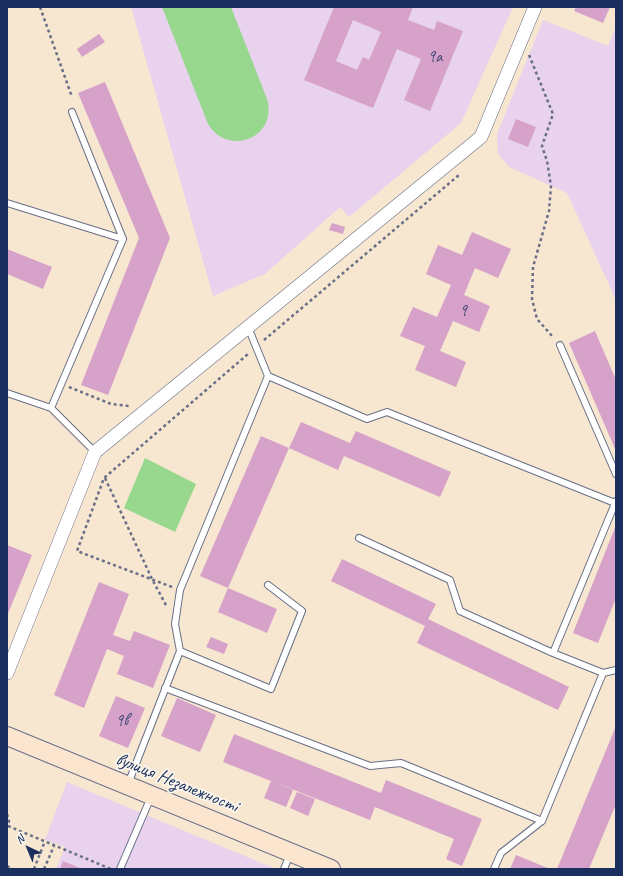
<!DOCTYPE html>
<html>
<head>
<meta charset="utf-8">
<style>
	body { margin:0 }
	#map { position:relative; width:623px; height:876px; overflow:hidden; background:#f7e6d0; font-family:Caveat,sans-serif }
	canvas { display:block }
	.frame { position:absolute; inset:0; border:8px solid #1b2f5e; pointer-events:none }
	.north { position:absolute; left:8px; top:828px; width:40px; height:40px; -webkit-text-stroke:3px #fbf7ec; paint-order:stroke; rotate:316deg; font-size:11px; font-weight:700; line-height:16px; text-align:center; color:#1b2f5e }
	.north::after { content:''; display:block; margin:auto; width:14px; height:18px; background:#1b2f5e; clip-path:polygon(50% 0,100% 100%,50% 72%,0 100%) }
</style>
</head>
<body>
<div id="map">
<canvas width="623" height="876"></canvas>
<div class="frame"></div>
<div class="north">N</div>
</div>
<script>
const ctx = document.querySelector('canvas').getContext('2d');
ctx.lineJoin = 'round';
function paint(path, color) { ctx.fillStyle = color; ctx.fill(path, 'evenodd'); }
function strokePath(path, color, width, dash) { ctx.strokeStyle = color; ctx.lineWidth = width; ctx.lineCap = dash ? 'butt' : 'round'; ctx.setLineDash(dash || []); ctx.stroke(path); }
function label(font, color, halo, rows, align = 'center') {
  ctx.font = font + ' Caveat,sans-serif'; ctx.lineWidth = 3.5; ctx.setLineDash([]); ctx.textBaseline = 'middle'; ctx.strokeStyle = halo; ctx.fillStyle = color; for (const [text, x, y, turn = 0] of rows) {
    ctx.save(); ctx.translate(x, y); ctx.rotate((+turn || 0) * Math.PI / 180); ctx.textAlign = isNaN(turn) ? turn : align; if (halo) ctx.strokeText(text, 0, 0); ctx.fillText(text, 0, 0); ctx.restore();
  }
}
paint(new Path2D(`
	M131 7H513L461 123 349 217 340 207 265 274 213 296Z
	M543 20 608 46 616 27V300L567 193 509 167 498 154 497 134Z
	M67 782 276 869H56L65 847 45 840Z`), '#e8d2ee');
paint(new Path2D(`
	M162 7H231L267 99C278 137 229 158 208 124Z
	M145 458 196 484 175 532 124 508Z`), '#98d88e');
paint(new Path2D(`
	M334 7H413L408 20 434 30 437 21 463 31 430 111 404 100 421 59 397 49 373 108 304 80ZM353 20 381 32 369 60 363 57 357 70 336 61Z
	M576 7H610L603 23 574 11Z
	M99 34 105 42 82 57 77 49Z
	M105 82 170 238 108 395 81 385 139 238 78 93Z
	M516 119 536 127 528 147 508 139Z
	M332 223 345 227 343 234 329 230Z
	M472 232 511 249 498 278 475 268 464 295 490 306 479 332 453 321 440 351 466 362 456 387 415 370 425 346 400 336 413 307 437 317 451 285 426 274 438 245 462 255Z
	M7 249 52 267 43 289 7 274Z
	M595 331 616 380V451L569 343Z
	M301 422 350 443 356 431 451 472 440 497 344 456 338 470 289 448Z
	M261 436 289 448 228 588 277 609 267 633 218 612 228 588 200 576Z
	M616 525V598L598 643 573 633Z
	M7 545 32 555 7 616Z
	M342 559 436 604 428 619 569 687 558 710 417 643 425 626 331 581Z
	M99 582 129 594 113 635 130 641 134 631 170 645 153 688 117 674 124 656 107 649 84 708 54 695Z
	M211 637 228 644 224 654 206 647Z
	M116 696 145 708 128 748 99 736Z
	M177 698 216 715 200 752 161 736Z
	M616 726V804L589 869H557Z
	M234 734 381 793 386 780 482 819 462 866 446 859 454 839 375 807 370 820 274 782 293 790 286 807 264 798 271 781 223 762Z
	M297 792 315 799 308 816 290 808Z
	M516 855 550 869H510Z
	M63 861 82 869H60Z`), '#d6a2c9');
const lane = new Path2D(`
	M72 112 123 239 51 408 95 452
	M7 203 123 239
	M248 327 268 376 367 419 387 412 615 503
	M560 345 616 474
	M7 393 51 408
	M616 501 553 653 603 673 616 670
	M359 538 450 580 460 611 553 653
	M180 651 271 689 302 611 268 585
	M165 688 370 766 401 763 542 821
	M128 784 180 651 175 624 180 590 268 376
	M120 869 151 797
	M284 869 290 854
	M494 869 501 853 542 821 603 673`);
const street = new Path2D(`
	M7 673 95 452 481 137 535 7`);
const secondary = new Path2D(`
	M7 736 331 869`);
strokePath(lane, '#686f86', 8);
strokePath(street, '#686f86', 14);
strokePath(secondary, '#686f86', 20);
strokePath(new Path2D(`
	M40 7 72 97
	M529 55 553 114 542 146 547 161 551 186 549 211 533 267 532 299 537 319 553 337
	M264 340 459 175
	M69 387 111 404 129 406
	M105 478 152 579 167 607
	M172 587 77 551 104 478 248 354
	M7 814 9 821 8 827
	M8 826 111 869
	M7 866 13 869
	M34 869 45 841
	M44 869 54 846`), '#686f86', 2.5, [3, 3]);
strokePath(lane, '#fff', 6);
strokePath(street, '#fff', 13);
strokePath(secondary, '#fce5cf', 18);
label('17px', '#4a4c79', null, [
	["9а",435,58],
	["9",463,312],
	["9в",122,722]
]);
label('19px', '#1b2f5e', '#fbf7ec', [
	["вулиця Незалежності",177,783,22]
]);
</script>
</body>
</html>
